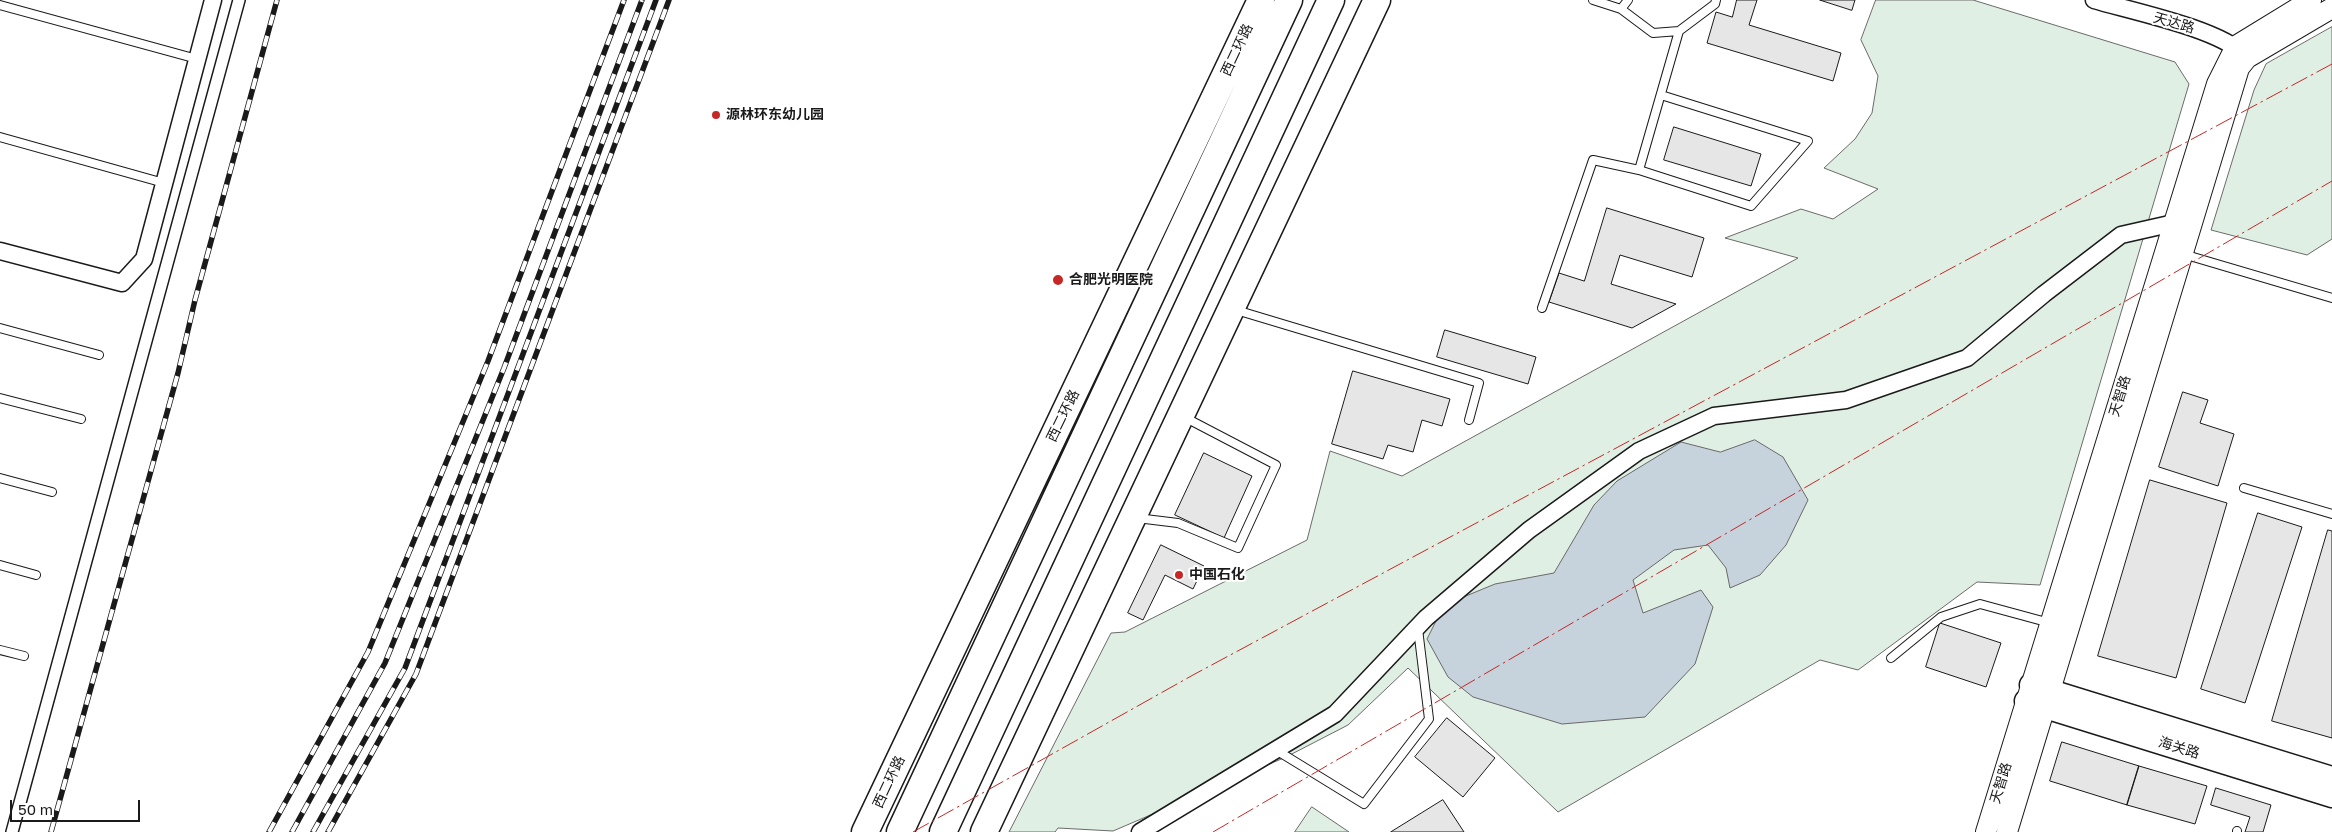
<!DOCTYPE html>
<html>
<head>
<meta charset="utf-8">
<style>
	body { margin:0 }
	#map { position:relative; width:2332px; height:832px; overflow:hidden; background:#fff; font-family:"Golos Text",sans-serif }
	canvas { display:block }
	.scale { position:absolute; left:10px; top:800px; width:130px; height:22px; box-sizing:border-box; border:2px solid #1a1a1a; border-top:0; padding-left:6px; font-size:15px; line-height:18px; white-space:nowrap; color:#1a1a1a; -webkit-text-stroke:4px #fff; paint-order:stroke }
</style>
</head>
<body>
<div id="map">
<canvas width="2332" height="832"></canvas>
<div class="scale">50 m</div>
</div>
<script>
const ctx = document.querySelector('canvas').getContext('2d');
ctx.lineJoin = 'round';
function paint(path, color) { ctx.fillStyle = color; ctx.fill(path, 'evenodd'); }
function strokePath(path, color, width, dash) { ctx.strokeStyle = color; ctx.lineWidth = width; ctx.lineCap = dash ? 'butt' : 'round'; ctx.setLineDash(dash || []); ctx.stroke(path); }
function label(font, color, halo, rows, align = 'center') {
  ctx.font = font + ' "Golos Text","Noto Sans SC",sans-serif'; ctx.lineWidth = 4; ctx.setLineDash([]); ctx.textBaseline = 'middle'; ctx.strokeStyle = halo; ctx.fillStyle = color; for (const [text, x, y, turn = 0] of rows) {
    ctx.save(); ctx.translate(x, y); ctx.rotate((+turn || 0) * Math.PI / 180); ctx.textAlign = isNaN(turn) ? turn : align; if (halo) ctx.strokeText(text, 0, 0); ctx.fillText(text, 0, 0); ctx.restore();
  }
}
const green = new Path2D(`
	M1876 0H1973L2175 62 2189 84 2040 585 1977 582 1858 670 1820 660 1558 812 1408 668 1348 725 1286 757 1113 831 1058 828 1055 832H1009L1111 633 1125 632 1307 540 1330 451 1402 476 1798 258 1725 238 1801 209 1833 219 1878 189 1824 168 1855 139 1872 113 1878 76 1861 40Z
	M2332 27V239L2307 255 2211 230 2254 90 2266 64Z
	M1312 807 1349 832H1295Z`);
paint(green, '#e0efe3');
strokePath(green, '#6a6a6a', 1);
const water = new Path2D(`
	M1755 440 1783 457 1808 500 1786 545 1760 575 1730 588 1726 568 1708 545 1674 550 1633 580 1643 613 1701 590 1713 607 1695 664 1645 717 1562 724 1473 697 1448 677 1427 639 1444 605 1495 584 1554 573 1594 505 1617 481 1681 442 1720 452Z`);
paint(water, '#c6d2dc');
strokePath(water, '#6a6a6a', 1);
const building = new Path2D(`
	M1737 0H1757L1749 25 1841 53 1833 81 1707 43 1716 12 1732 17Z
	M1820 0H1855L1852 10Z
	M1674 127 1761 154 1751 186 1664 160Z
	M1607 208 1704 238 1692 277 1620 255 1611 284 1676 304 1632 328 1549 302 1559 273 1584 281Z
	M1445 330 1536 357 1528 384 1437 357Z
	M1353 371 1450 399 1442 426 1422 420 1413 452 1388 445 1383 459 1332 444Z
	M2183 392 2208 400 2200 423 2234 434 2218 486 2159 467Z
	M1204 453 1252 476 1224 538 1175 515Z
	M2150 480 2227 503 2176 678 2098 656Z
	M2258 513 2302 527 2245 703 2201 689Z
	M2328 530 2332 531V738L2272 721Z
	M1161 545 1204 566 1193 589 1165 575 1143 620 1128 613Z
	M1940 623 2001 643 1986 687 1926 667Z
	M1447 718 1495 758 1463 797 1415 757Z
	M2062 742 2139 766 2127 805 2050 781Z
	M2139 766 2207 786 2195 824 2127 805Z
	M2216 788 2271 805 2263 832H2245L2250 817 2211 805Z
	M1443 800 1464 832H1391Z`);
paint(building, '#e6e6e6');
strokePath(building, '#1a1a1a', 1);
const service = new Path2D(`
	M1593 0 1621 9 1628 0
	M0 5 197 59
	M1621 9 1653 33 1679 31
	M0 137 164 183
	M1639 170 1751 206 1808 141 1661 95
	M2183 254 2332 298
	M1542 308 1593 160 1639 170 1679 31 1715 4 1716 0
	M1236 310 1479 383 1469 420
	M0 328 99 355
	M0 398 81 419
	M0 478 52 492
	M2244 488 2332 514
	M1137 518 1178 523 1238 548 1276 465 1184 417
	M0 565 36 575
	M0 650 24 656
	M1891 658 1941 617 1980 604 2050 623
	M1276 750 1364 804 1429 719 1418 629
	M2237 832V831`);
const pedestrian = new Path2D(`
	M12 832 239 0`);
const minor = new Path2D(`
	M2094 0C2131 11 2220 29 2244 55
	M0 251 122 283 144 259 213 0
	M1140 832 1335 714 1426 618 1529 530 1639 451 1714 416 1846 400 1967 358 2044 294 2121 235 2174 223`);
const tertiary = new Path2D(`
	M1986 832 2217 84 2236 46 2311 0
	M2007 832 2239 68 2247 58 2332 8`);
const secondary = new Path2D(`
	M2031 685 2332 778
	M2026 701 2332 796`);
const trunk = new Path2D(`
	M865 832 1261 0
	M900 832 1289 0
	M943 832 1331 0
	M984 832 1377 0`);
strokePath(service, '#1a1a1a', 10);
strokePath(pedestrian, '#1a1a1a', 14);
strokePath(minor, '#1a1a1a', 19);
strokePath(tertiary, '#1a1a1a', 22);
strokePath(secondary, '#1a1a1a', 25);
strokePath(trunk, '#1a1a1a', 29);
strokePath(service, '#fff', 8);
strokePath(pedestrian, '#fff', 11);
strokePath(minor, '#fff', 16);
strokePath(tertiary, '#fff', 20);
strokePath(secondary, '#fff', 22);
strokePath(trunk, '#fff', 26);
const rail = new Path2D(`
	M51 832 178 373 195 300 277 0
	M269 832 368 652 488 361 624 0
	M292 832 385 663 504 368 642 0
	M313 832 405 668 656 0
	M328 832 416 674 669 0`);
strokePath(rail, '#1a1a1a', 5.5);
strokePath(rail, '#fff', 4, [11]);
strokePath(new Path2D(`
	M913 832 1193 675 2332 64
	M1213 832 2332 181`), '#c62828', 1, [18, 4, 2.5, 4]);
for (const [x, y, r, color] of [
	[716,115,5,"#c62828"],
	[1058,280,6,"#c62828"],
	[1179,575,5,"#c62828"]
]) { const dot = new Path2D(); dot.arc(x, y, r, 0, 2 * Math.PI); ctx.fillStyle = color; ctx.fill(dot); strokePath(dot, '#fff', 2); }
label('14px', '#1a1a1a', '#fff', [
	["天达路",2174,23,16],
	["西二环路",1237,50,-65],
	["天智路",2120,396,-73],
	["西二环路",1063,416,-64],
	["海关路",2179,748,17],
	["西二环路",889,782,-65],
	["天智路",2001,783,-73]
]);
label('bold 14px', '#1a1a1a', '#fff', [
	["源林环东幼儿园",726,115],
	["合肥光明医院",1069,280],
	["中国石化",1189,575]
], 'left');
</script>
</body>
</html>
